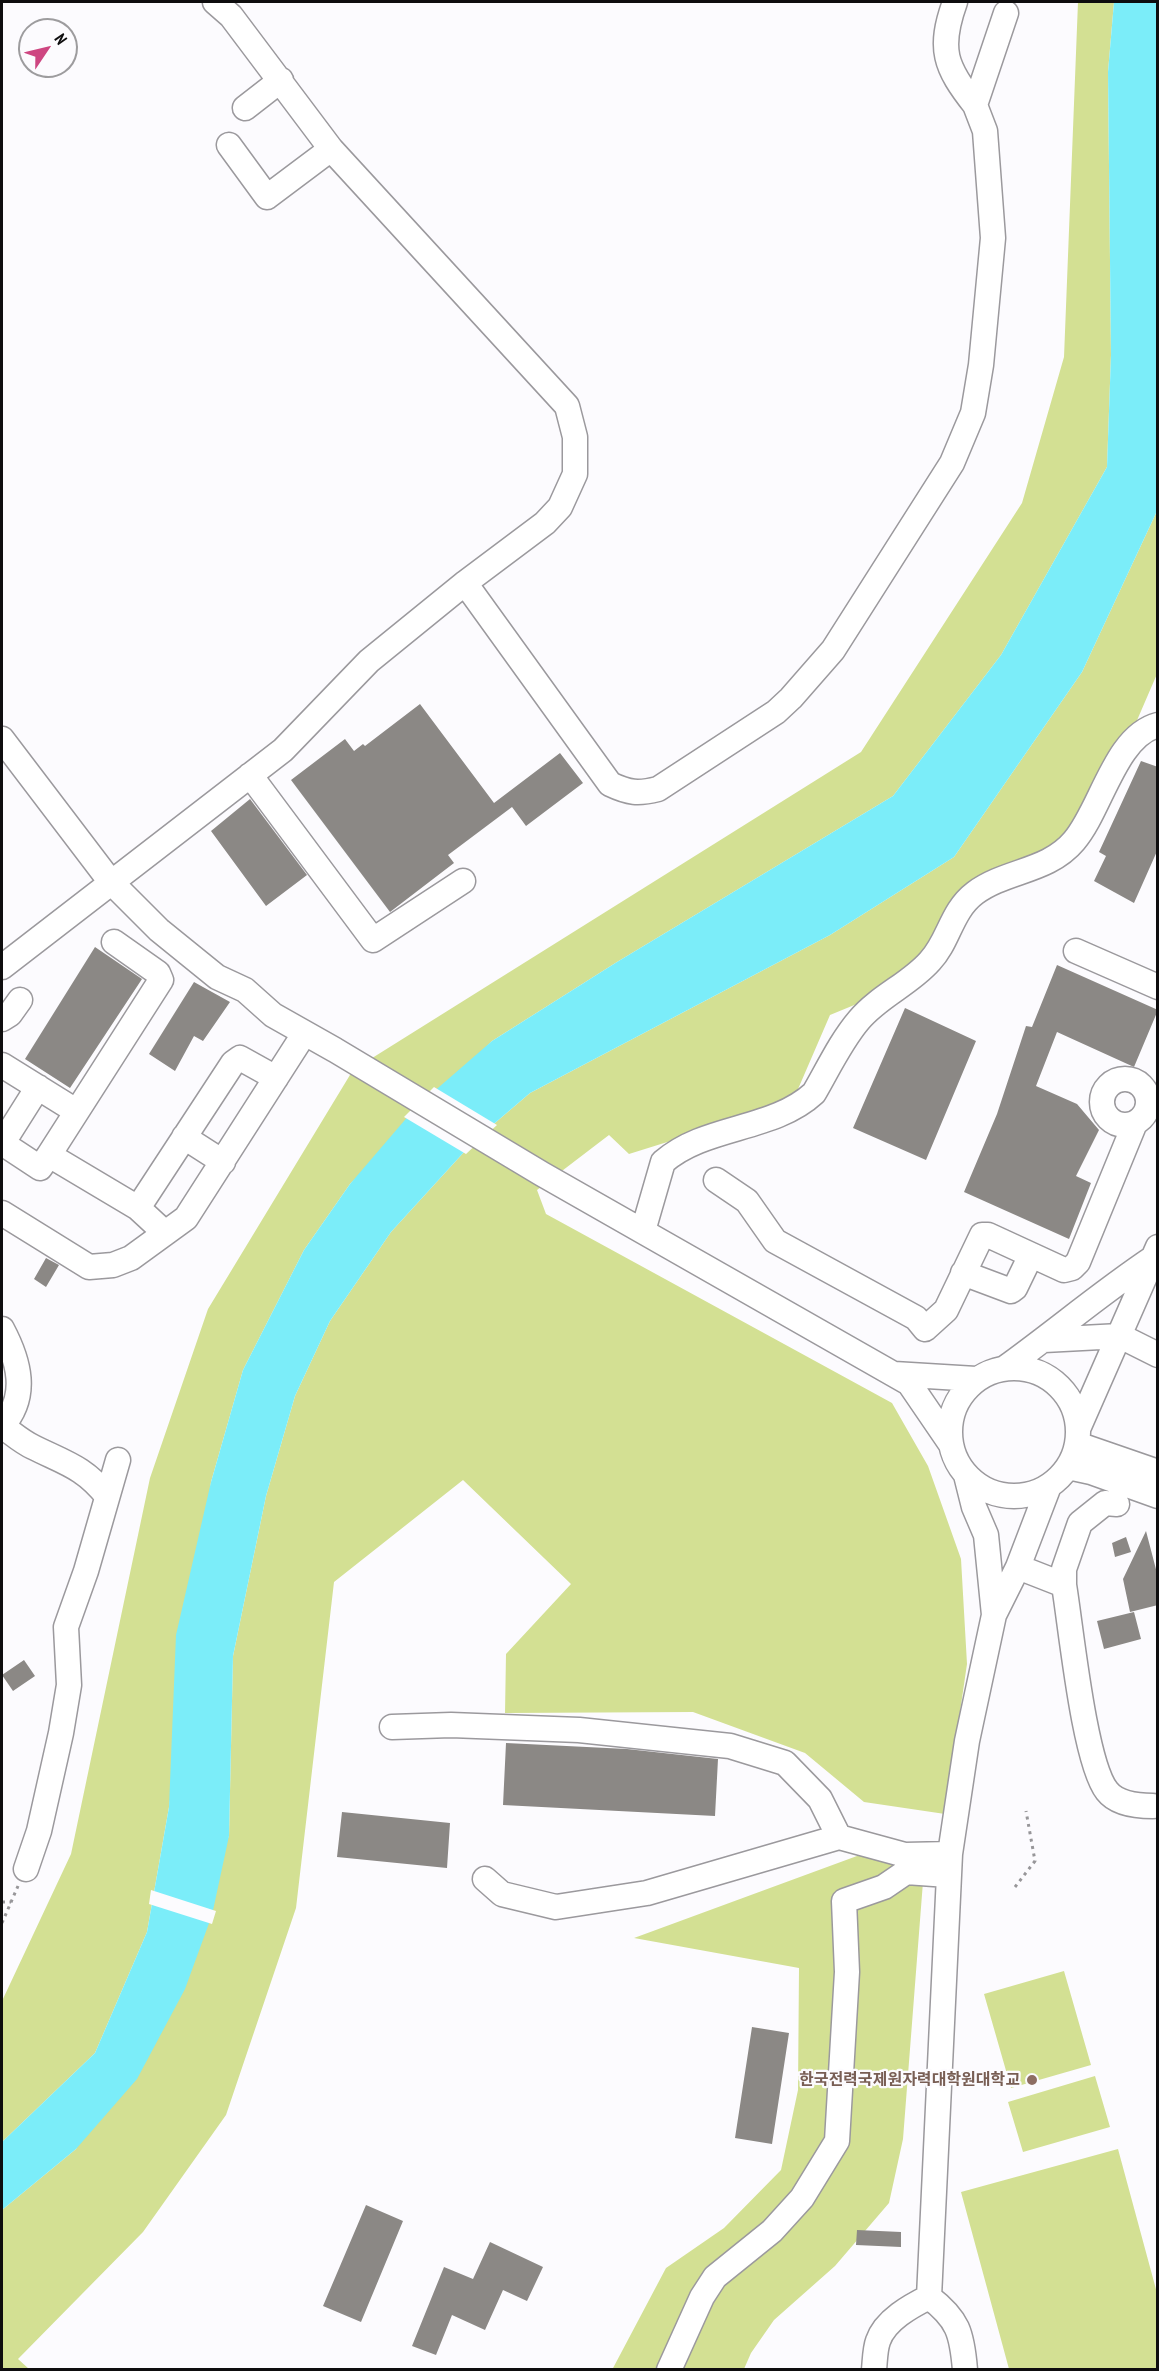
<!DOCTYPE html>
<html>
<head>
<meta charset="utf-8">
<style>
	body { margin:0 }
	#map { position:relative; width:1159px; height:2371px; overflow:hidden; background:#fcfbfe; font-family:"PT Sans Narrow",sans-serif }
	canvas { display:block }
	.frame { position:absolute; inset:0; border:3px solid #0e0d0e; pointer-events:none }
	.north { position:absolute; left:18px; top:18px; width:60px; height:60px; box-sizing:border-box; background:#fcfbfe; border:2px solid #9d9c9e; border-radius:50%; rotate:55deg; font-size:16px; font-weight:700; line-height:24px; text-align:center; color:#0e0d0e }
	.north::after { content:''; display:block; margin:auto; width:21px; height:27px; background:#ce4681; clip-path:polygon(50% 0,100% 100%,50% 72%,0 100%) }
</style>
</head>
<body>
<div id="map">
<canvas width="1159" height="2371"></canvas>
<div class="frame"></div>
<div class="north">N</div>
</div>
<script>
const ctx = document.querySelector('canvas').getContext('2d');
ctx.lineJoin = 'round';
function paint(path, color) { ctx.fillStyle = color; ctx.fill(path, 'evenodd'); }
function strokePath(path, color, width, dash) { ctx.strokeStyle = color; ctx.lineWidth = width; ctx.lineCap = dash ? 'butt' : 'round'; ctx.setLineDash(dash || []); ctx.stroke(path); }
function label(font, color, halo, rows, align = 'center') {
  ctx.font = font + ' "PT Sans Narrow","Noto Sans KR",sans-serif'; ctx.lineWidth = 4.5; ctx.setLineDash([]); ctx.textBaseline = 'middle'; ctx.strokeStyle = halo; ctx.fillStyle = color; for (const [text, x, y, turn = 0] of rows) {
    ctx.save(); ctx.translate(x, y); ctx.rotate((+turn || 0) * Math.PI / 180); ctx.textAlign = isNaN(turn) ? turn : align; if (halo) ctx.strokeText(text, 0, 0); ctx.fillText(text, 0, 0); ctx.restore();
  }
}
paint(new Path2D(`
	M1078 2H1114L1108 72 1111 355 1107 467 1001 655 893 796 617 962 492 1041 350 1184 304 1250 243 1370 211 1482 169 1807 147 1932 95 2053 2 2142V2001L71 1854 150 1478 208 1309 353 1070 861 752 1022 503 1064 357Z
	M1157 511V674L1135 725 1055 857 949 909 917 967 881 994 830 1015 792 1103 629 1154 609 1135 537 1190 546 1214 892 1403 928 1466 961 1559 967 1664 945 1814 864 1802 805 1753 693 1712 505 1713 506 1654 571 1584 463 1480 334 1582 296 1908 226 2115 143 2232 18 2359 29 2369 2 2370V2210L76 2149 229 1836 233 1656 266 1496 295 1396 330 1321 391 1232 475 1140 530 1093 830 935 954 857 1082 672Z
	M857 1856H925L903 2139 889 2203 835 2266 774 2320 751 2353 744 2369 612 2370 666 2268 724 2228 781 2170 798 2090 799 1968 634 1938Z
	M1064 1971 1091 2065 1011 2088 984 1994Z
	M1095 2076 1110 2127 1023 2152 1008 2102Z
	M1118 2149 1157 2293V2369H1009L961 2192Z`), '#d3e093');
paint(new Path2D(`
	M1114 2H1157V511L1082 672 954 857 830 935 530 1093 475 1140 391 1232 330 1321 295 1396 266 1496 233 1656 229 1836 212 1915 185 1989 137 2079 76 2149 2 2210V2142L95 2053 147 1932 169 1807 176 1635 211 1482 243 1370 304 1250 350 1184 416 1107 492 1041 617 962 893 796 1001 655 1107 467 1111 355 1108 72Z`), '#7bedf9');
paint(new Path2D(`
	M434 1087 497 1125 466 1154 404 1117Z
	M151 1890 216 1911 212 1924 149 1904Z`), '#fcfbfe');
paint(new Path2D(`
	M420 704 494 803 560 753 583 783 526 826 512 807 448 855 454 863 390 912 291 780 345 739 354 751 363 744 365 746Z
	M1141 761 1158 767V849L1134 903 1094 881 1106 856 1099 852Z
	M250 799 307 875 266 906 211 831Z
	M95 947 142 979 70 1088 25 1059Z
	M1057 965 1158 1010 1134 1067 1057 1032 1036 1086 1077 1104 1099 1130 1076 1176 1091 1183 1069 1239 964 1192 997 1114 1026 1026 1032 1027Z
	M194 982 230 1002 203 1041 194 1036 175 1071 149 1054Z
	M905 1008 976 1041 926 1160 853 1128Z
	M46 1258 59 1265 46 1287 34 1279Z
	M1146 1531 1158 1577V1605L1130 1612 1123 1579Z
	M1126 1537 1131 1552 1115 1557 1112 1543Z
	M1134 1612 1141 1639 1104 1649 1097 1621Z
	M24 1660 35 1676 13 1691 2 1675Z
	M506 1743 627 1749 718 1759 715 1816 503 1805Z
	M342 1812 450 1823 447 1868 337 1857Z
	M752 2027 789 2033 772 2144 735 2138Z
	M366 2205 403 2221 361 2322 323 2306Z
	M857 2230 901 2232V2247L856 2245Z
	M490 2242 543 2267 527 2301 503 2290 485 2330 452 2315 436 2355 412 2346 444 2267 473 2279Z`), '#8b8885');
const minor = new Path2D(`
	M955 2C938 49 945 67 975 105
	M245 108 281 80
	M229 145 267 197 331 149
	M465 583 610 784C629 793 638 794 658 789L776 712 791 698 833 650 952 463 973 413 981 365 993 238 985 131 975 105 1006 13
	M2 739 110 881 159 930 217 977 245 990 273 1015 335 1050 542 1174 909 1383 950 1443
	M250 775 373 940 463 881
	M114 942 158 973 161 980 49 1155 138 1208 165 1233
	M1076 951 1158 987
	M2 967 283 750 369 661 465 583 545 523 560 507 575 474V437L567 406 331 149 231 16 215 2
	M2 1019 10 1014 20 1000
	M2 1065 76 1111
	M1102 1102a23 23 0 1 1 46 0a23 23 0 1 1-46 0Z
	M184 1137 223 1162
	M2 1143 40 1168 49 1155
	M2 1144 38 1087
	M716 1180 747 1201 775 1241 916 1318 925 1329 946 1310 982 1235H988L1064 1270 1072 1268 1078 1262 1135 1123
	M138 1208 233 1063 240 1058 276 1078
	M2 1213 89 1267 113 1265 131 1258 186 1218 304 1034
	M643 1231 663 1162C705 1125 773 1131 814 1093 828 1069 841 1041 859 1020 879 996 910 984 930 961 949 941 951 911 975 893 1006 870 1048 872 1074 841 1101 810 1115 736 1158 725
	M963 1273 1011 1291 1015 1288 1031 1255
	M2 1329C19 1361 29 1396 2 1426
	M1044 1340 1120 1336 1158 1355
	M950 1432a64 64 0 1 1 128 0a64 64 0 1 1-128 0Z
	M1005 1368C1055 1332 1102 1292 1153 1258
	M894 1374 976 1379
	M2 1426C12 1433 22 1442 33 1447 65 1463 84 1467 107 1496
	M1078 1429 1158 1247
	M1077 1444 1158 1472
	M1068 1467 1091 1472 1158 1496
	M966 1475 974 1507 986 1535 994 1615
	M1117 1504 1105 1503 1080 1523 1064 1569V1585C1071 1627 1084 1762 1107 1791 1117 1804 1137 1806 1153 1806
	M1018 1567 1064 1585
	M392 1727 451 1725 579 1730 730 1746 785 1763 820 1799 839 1837
	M26 1869 39 1831 61 1733 69 1685 66 1627 86 1571 118 1460
	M485 1879 502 1894 556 1907 647 1893 839 1837 905 1855 950 1854
	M929 2297 950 1854 967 1741 994 1615 1018 1567 1049 1486
	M929 2297C958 2319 962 2333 965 2370
	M669 2370 702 2297 715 2277 772 2231 802 2198 837 2141 847 1972 844 1901 884 1887 906 1872 948 1875
	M874 2370C875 2360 875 2349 878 2341 885 2320 911 2306 929 2297`);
strokePath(minor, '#9b999d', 27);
strokePath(new Path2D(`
	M1015 1887 1035 1861 1026 1811
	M2 1902H11
	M2 1923 18 1886`), '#979699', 3, [3, 4.5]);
strokePath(minor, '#fff', 24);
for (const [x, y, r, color] of [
	[1032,2080,6,"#8d6e63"]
]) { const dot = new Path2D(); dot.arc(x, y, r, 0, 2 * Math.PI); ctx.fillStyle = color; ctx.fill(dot); strokePath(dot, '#fcfbfe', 2); }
label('bold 16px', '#785e54', '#fcfbfe', [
	["한국전력국제원자력대학원대학교",1020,2080]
], 'right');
</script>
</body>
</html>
